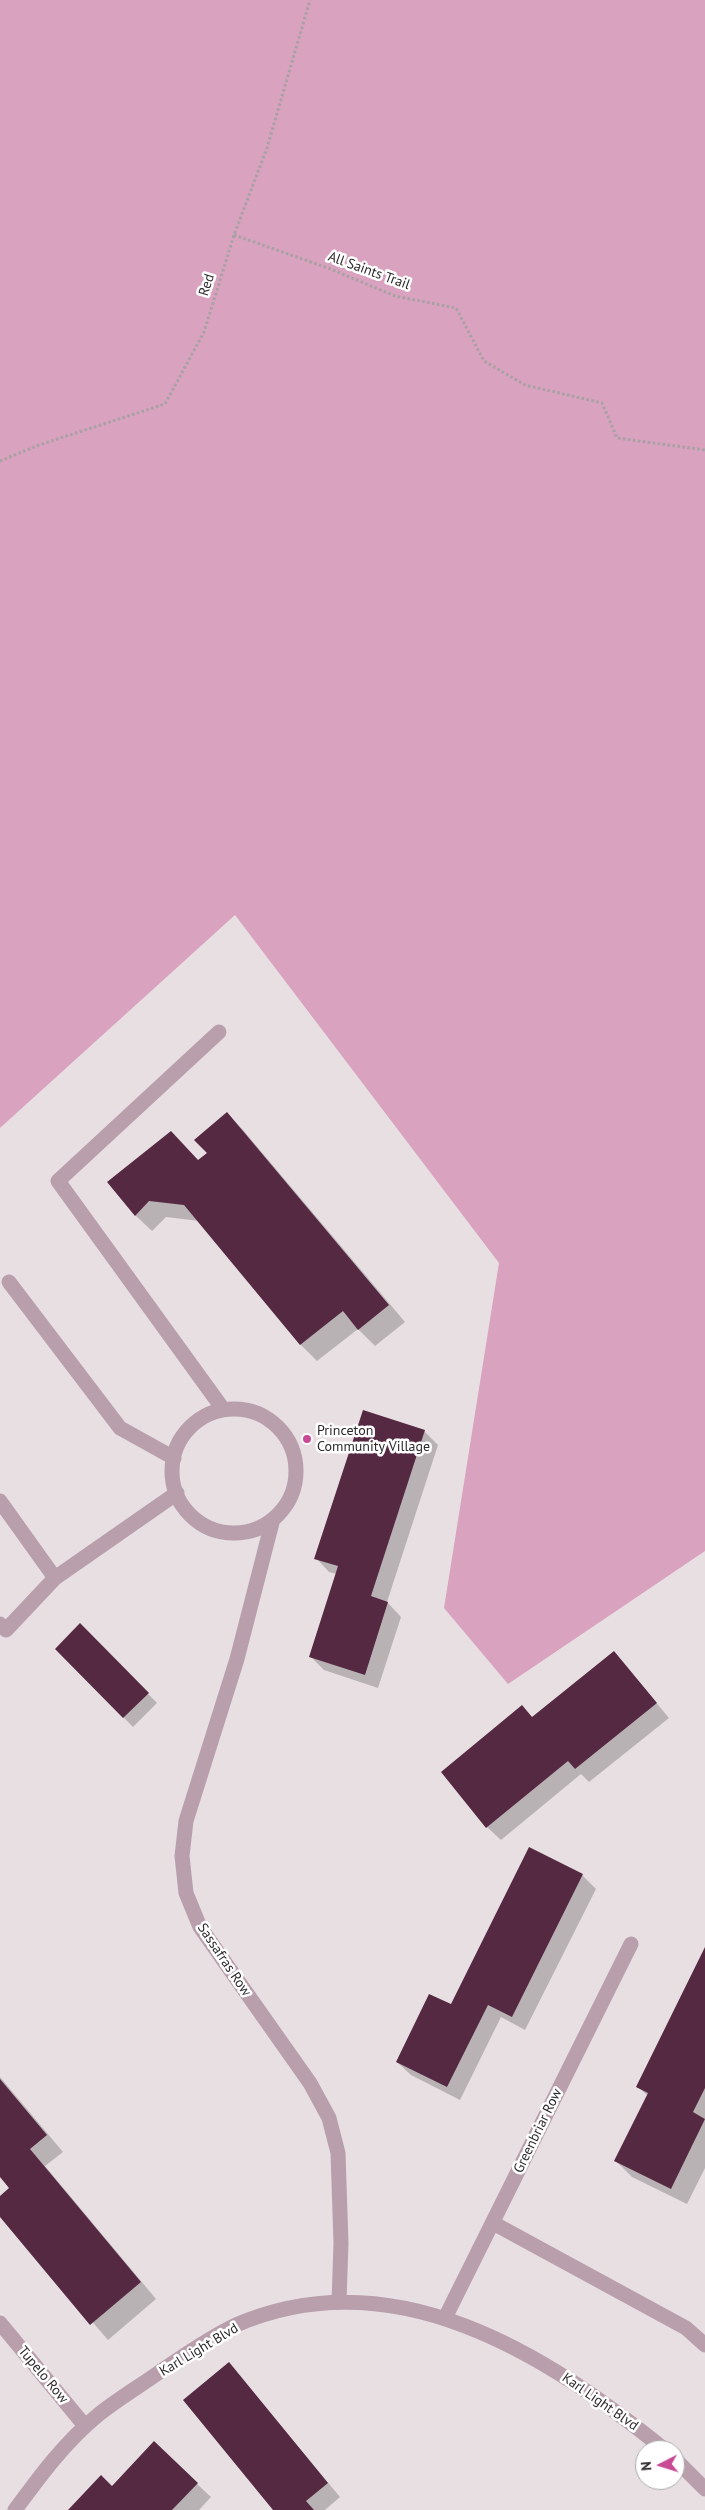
<!DOCTYPE html>
<html>
<head>
<meta charset="utf-8">
<style>
	body { margin:0 }
	#map { position:relative; width:705px; height:2510px; overflow:hidden; background:#e8dfe3; font-family:"PT Sans",sans-serif }
	canvas { display:block }
	.north { position:absolute; left:635px; top:2440px; width:50px; height:50px; box-sizing:border-box; background:#fff; border:1px solid #abaaab; border-radius:50%; rotate:265deg; font-size:14px; font-weight:700; line-height:20px; text-align:center; color:#2e2a2c }
	.north::after { content:''; display:block; margin:auto; width:18px; height:22px; background:#c84994; clip-path:polygon(50% 0,100% 100%,50% 72%,0 100%) }
</style>
</head>
<body>
<div id="map">
<canvas width="705" height="2510"></canvas>
<div class="north">N</div>
</div>
<script>
const ctx = document.querySelector('canvas').getContext('2d');
ctx.lineJoin = 'round';
function paint(path, color) { ctx.fillStyle = color; ctx.fill(path, 'evenodd'); }
function strokePath(path, color, width, dash) { ctx.strokeStyle = color; ctx.lineWidth = width; ctx.lineCap = dash ? 'butt' : 'round'; ctx.setLineDash(dash || []); ctx.stroke(path); }
function label(font, color, halo, rows, align = 'center') {
  ctx.font = font + ' "PT Sans",sans-serif'; ctx.lineWidth = 5; ctx.setLineDash([]); ctx.textBaseline = 'middle'; ctx.strokeStyle = halo; ctx.fillStyle = color; for (const [text, x, y, turn = 0] of rows) {
    ctx.save(); ctx.translate(x, y); ctx.rotate((+turn || 0) * Math.PI / 180); ctx.textAlign = isNaN(turn) ? turn : align; if (halo) ctx.strokeText(text, 0, 0); ctx.fillText(text, 0, 0); ctx.restore();
  }
}
paint(new Path2D(`
	M0 0H705V1551L508 1684 444 1608 499 1263 235 915 0 1128Z`), '#d9a2be');
paint(new Path2D(`
	M227 1114 243 1130 405 1322 375 1346 358 1329 317 1361 301 1345 199 1221 166 1217 152 1231 135 1215 171 1133 199 1161 208 1153Z
	M424 1431 438 1445 387 1602 401 1617 378 1688 324 1670 310 1656 337 1574 329 1572 316 1558Z
	M80 1625 157 1703 133 1727 56 1649Z
	M614 1652 669 1718 589 1782 581 1774 501 1840 487 1827 522 1707 533 1718Z
	M582 1875 596 1889 525 2030 501 2017 460 2100 411 2075 397 2062Z
	M705 1950V2168L687 2204 632 2177 616 2161 648 2096 637 2086Z
	M0 2077 63 2152 45 2166 156 2299 108 2340 0 2215V2197L11 2188 0 2175Z
	M229 2364 340 2497 325 2510H274Z
	M197 2484 211 2497 199 2510H70L112 2488Z`), '#0003');
paint(new Path2D(`
	M227 1112 389 1305 358 1330 343 1311 300 1345 184 1205 149 1201 135 1216 107 1182 171 1131 198 1160 207 1153 194 1140Z
	M363 1410 425 1430 371 1596 388 1602 365 1675 309 1657 338 1566 314 1559Z
	M80 1623 149 1693 123 1718 55 1649Z
	M614 1651 657 1703 575 1769 568 1761 486 1828 441 1772 522 1705 532 1717Z
	M529 1847 583 1874 512 2017 488 2005 447 2087 396 2062 429 1994 451 2004Z
	M705 1947V2088L693 2112 705 2119 671 2189 614 2161 648 2093 636 2087Z
	M0 2079 47 2135 30 2149 141 2282 90 2325 0 2217V2196L9 2188 0 2177Z
	M229 2362 328 2483 306 2501 314 2510H273L183 2400Z
	M154 2441 198 2483 172 2510H68L101 2475 112 2486Z`), '#552941');
strokePath(new Path2D(`
	M234 235 328 268 395 296 456 308 484 361 525 385 602 403 617 438 705 450
	M0 461 39 445 165 404 204 332 234 235 267 148 310 0`), '#a8a1a4', 3, [2.5, 2.5]);
strokePath(new Path2D(`
	M219 1032 58 1181 223 1409
	M9 1282 120 1428 174 1458
	M172 1471a62 62 0 1 1 124 0a62 62 0 1 1-124 0Z
	M0 1501 55 1578 177 1493
	M273 1519 237 1659 186 1821 182 1856 186 1893 200 1927 310 2083 329 2118 338 2153 341 2243 339 2302
	M0 1624 6 1630 55 1578
	M493 2223 686 2328 705 2345
	M445 2318 631 1944
	M0 2323 85 2426
	M675 2459 705 2489
	M15 2510C40 2476 65 2442 98 2415 118 2399 140 2386 161 2371 185 2355 210 2337 236 2325 394 2257 546 2354 665 2450`), '#b89fab', 15);
for (const [x, y, r, color] of [
	[307,1439,5,"#c84994"]
]) { const dot = new Path2D(); dot.arc(x, y, r, 0, 2 * Math.PI); ctx.fillStyle = color; ctx.fill(dot); strokePath(dot, '#fff', 2); }
label('14px', '#2e2a2c', '#fff', [
	["All Saints Trail",369,271,20],
	["Red",207,285,-73],
	["Sassafras Row",224,1960,56],
	["Greenbriar Row",538,2131,-64],
	["Karl Light Blvd",199,2350,-31],
	["Tupelo Row",43,2375,50],
	["Karl Light Blvd",600,2402,35]
]);
label('14px', '#2e2a2c', '#fff', [
	["Princeton",317,1431],
	["Community Village",317,1447]
], 'left');
</script>
</body>
</html>
